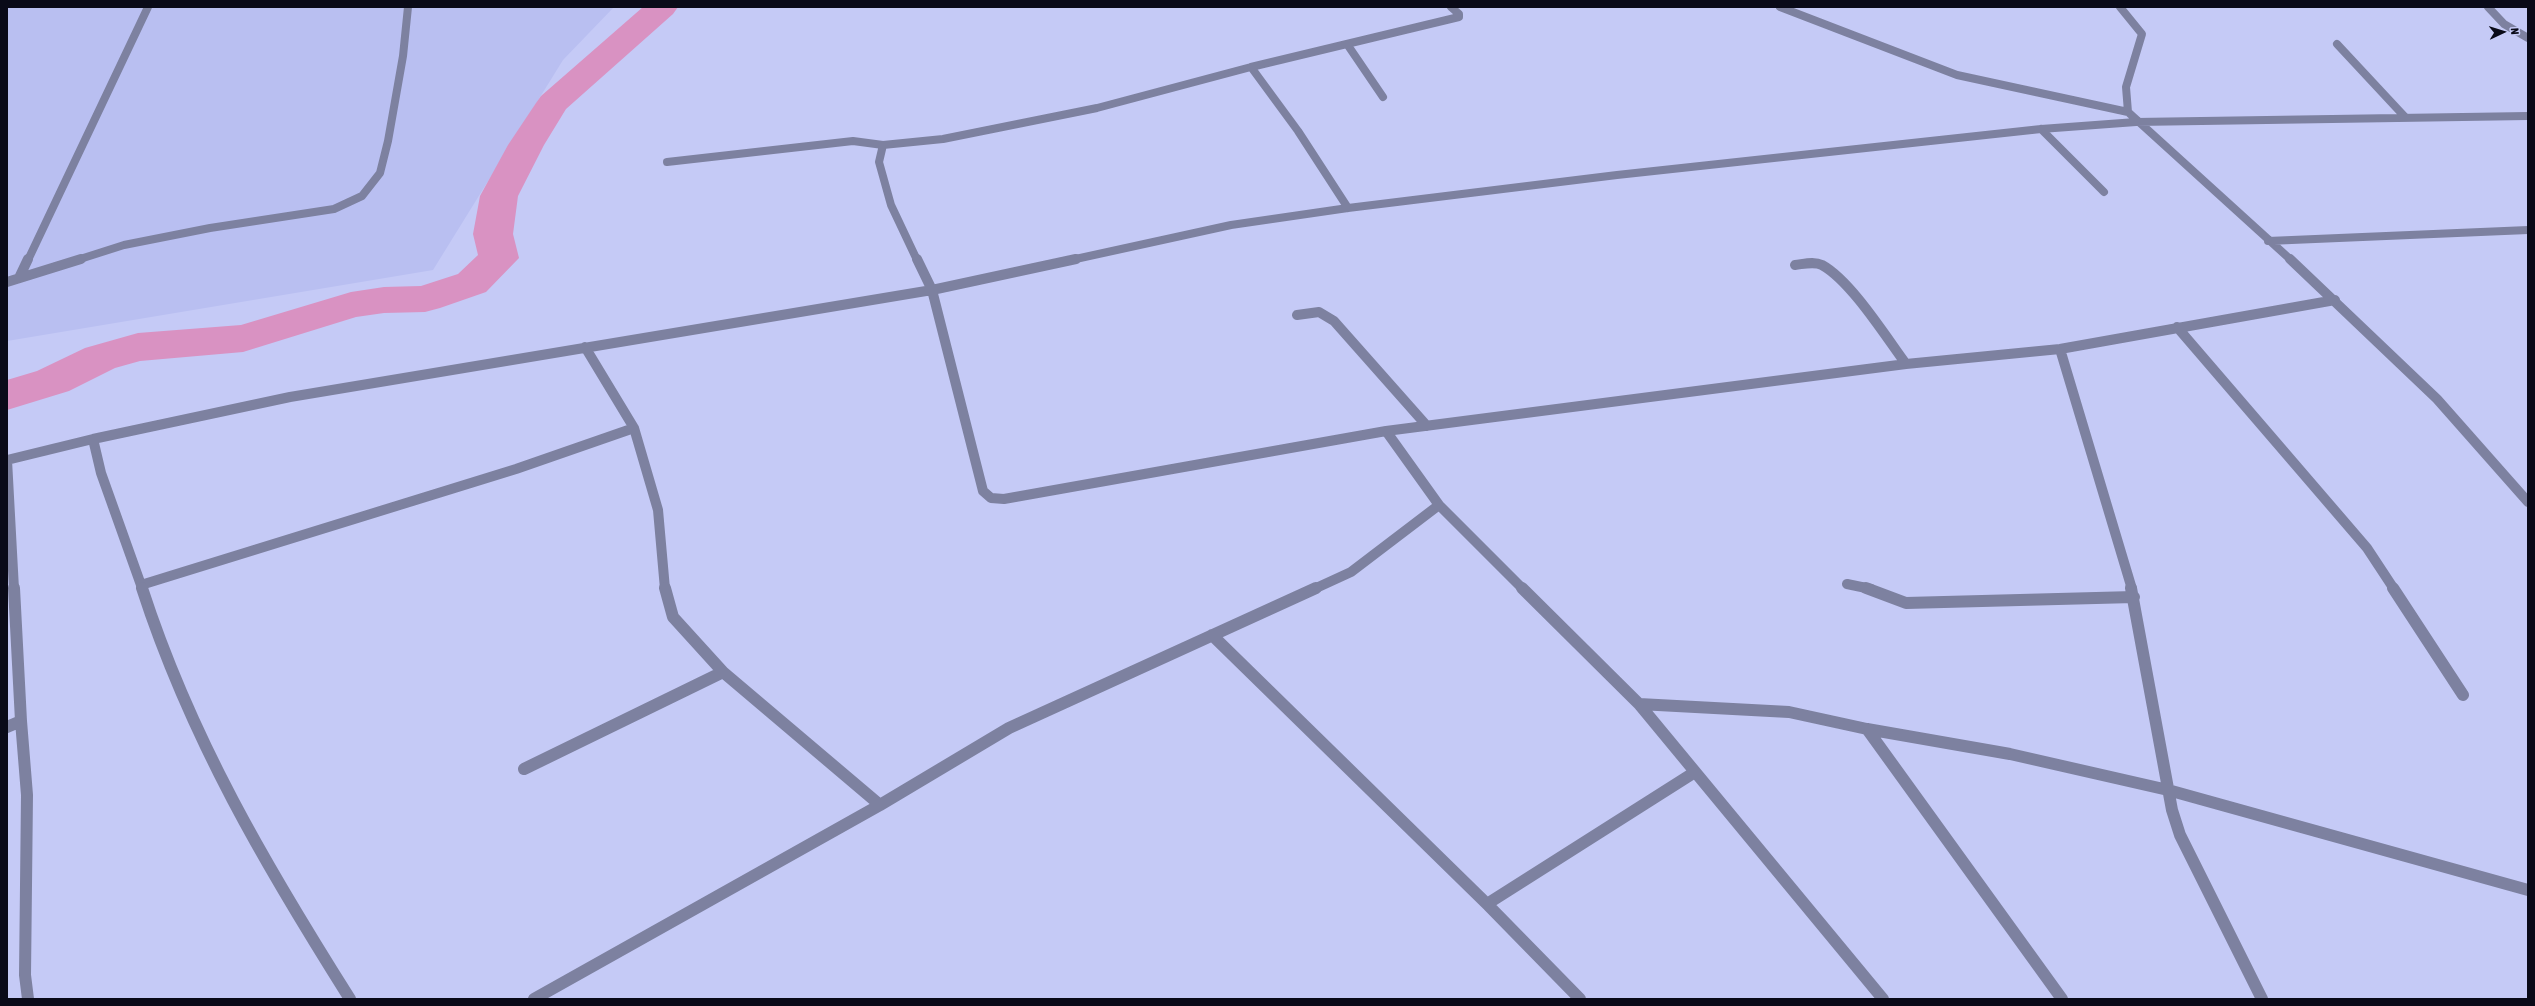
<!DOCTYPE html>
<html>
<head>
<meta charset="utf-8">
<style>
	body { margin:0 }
	#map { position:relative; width:2535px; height:1006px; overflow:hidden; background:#c5caf6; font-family:"Asap Condensed",sans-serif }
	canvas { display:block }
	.frame { position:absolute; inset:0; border:8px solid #090a18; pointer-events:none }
	.north { position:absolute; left:2483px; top:12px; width:40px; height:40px; -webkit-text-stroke:3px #c5caf6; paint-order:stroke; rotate:86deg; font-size:11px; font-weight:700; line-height:16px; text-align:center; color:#090a18 }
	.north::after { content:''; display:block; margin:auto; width:14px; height:18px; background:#090a18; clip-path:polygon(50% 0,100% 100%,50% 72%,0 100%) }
</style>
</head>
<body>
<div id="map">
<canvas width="2535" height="1006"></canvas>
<div class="frame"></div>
<div class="north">N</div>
</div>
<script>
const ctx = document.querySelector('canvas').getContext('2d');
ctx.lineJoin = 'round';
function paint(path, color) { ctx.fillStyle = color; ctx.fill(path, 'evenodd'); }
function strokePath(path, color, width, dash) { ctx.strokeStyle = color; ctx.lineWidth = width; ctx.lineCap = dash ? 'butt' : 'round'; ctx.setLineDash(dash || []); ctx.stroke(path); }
paint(new Path2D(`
	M7 7H614L563 60 433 270 7 341Z`), '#b9bff1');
paint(new Path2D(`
	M643 7H678L673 14 566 109 544 145 518 196 513 234 519 258 486 292 440 308 425 312 384 313 356 317 243 352 140 361 115 368 69 391 7 410V380L37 371 85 348 138 333 241 325 351 292 384 287 421 286 458 274 478 255 473 234 480 196 508 145 536 103 541 96Z`), '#d992c2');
strokePath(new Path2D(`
	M28 260 148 7
	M77 260 124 245 210 228 334 209 362 196 380 173 388 141 403 56 408 7`), '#7d81a0', 8);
strokePath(new Path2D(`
	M19 278 28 259
	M7 282 81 259`), '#7d81a0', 10);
strokePath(new Path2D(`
	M1780 7 1957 75 2128 112
	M2120 7 2142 34 2126 87 2128 112 2291 260
	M2488 7 2504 24 2528 38
	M1347 44 1383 97
	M2337 44 2405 117
	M2041 129 2104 192
	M883 145 879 162 891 205 917 260
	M667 162 853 141 883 145 943 139 1097 108 1251 67
	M1348 208 1298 131 1251 67 1459 17V14L1451 7
	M2268 241 2528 230
	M1071 260 1231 225 1348 208 1617 175 2041 129 2136 122 2528 116`), '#7d81a0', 8);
strokePath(new Path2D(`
	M917 259 932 290 983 491 991 498 1004 499 1386 431 1906 364 2060 349 2335 300
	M2290 259 2437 399 2528 502
	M1795 265C1804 264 1814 261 1822 265 1851 281 1886 337 1906 364
	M1297 315 1319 312 1334 321 1427 426
	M2177 327 2367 548 2394 589
	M585 347 634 428 658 510 665 589
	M2060 349 2132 589
	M1386 431 1439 505 1523 589
	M93 439 101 473 141 585 516 469 634 428
	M7 460 93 439 290 397 932 290 1076 259
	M7 460 14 589
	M1847 584 1871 589
	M141 585 142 589
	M1314 589 1351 572 1439 505`), '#7d81a0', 10);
strokePath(new Path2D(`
	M142 588C191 739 266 866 350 999
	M665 588 673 617 723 672 880 805
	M1522 588 1639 704 1883 999
	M1866 588 1906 603 2134 597
	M2131 588 2172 810 2180 835 2262 999
	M2393 588 2463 695
	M1212 635 1487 904 1580 999
	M1639 704 1789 712 1867 729 2010 754 2168 790 2528 890
	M21 721 27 795 25 975 28 999
	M7 727 21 721 14 588
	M1867 729 2062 999
	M524 769 723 672
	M1487 904 1695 772
	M534 999 880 805 1009 728 1316 588`), '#7d81a0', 12);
</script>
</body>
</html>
